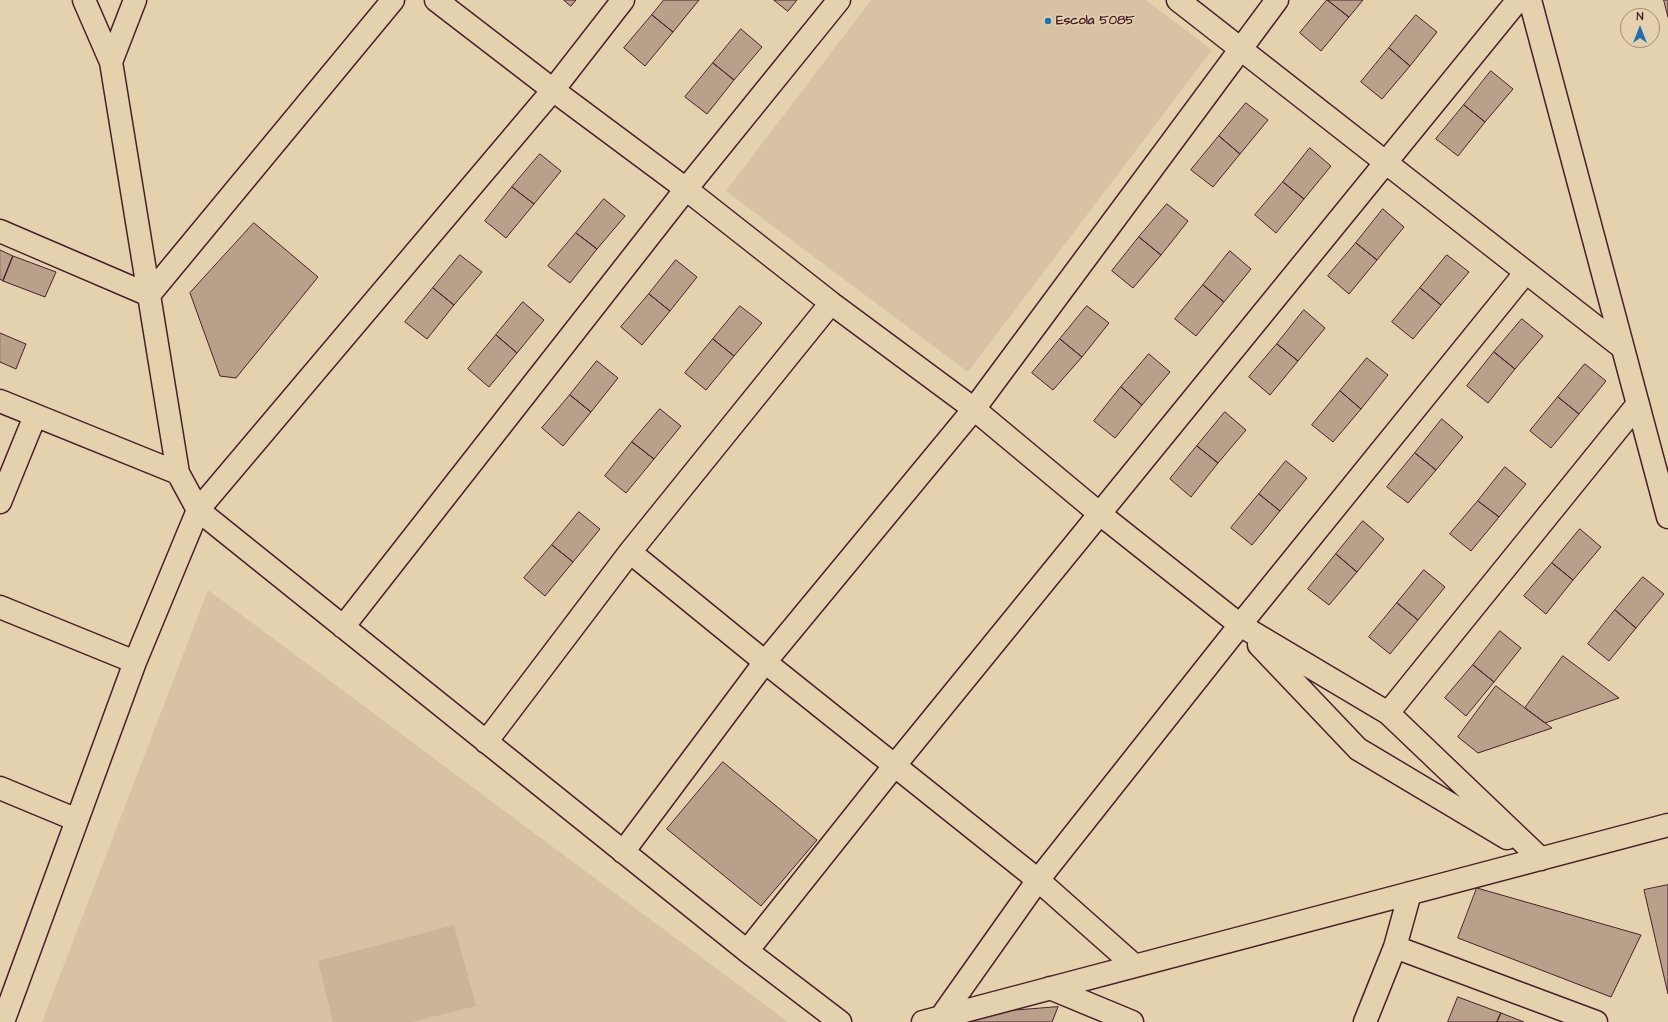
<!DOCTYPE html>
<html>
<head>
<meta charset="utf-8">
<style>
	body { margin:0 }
	#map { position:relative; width:1668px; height:1022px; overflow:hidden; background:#e4d2af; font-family:"Architects Daughter",sans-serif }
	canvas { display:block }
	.north { position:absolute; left:1620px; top:8px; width:40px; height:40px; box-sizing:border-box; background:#e4d2af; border:1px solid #a68a7a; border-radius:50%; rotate:0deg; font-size:11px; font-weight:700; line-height:16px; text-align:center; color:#4a1f2b }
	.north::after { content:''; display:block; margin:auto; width:14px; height:18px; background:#1f6fb2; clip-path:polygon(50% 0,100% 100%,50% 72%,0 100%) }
</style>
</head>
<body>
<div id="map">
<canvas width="1668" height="1022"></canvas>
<div class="north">N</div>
</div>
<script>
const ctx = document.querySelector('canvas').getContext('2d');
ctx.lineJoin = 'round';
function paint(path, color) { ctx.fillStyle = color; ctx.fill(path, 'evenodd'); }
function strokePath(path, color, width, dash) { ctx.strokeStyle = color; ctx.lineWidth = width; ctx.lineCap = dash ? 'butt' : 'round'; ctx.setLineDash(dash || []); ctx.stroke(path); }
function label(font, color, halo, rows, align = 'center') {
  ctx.font = font + ' "Architects Daughter",sans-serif'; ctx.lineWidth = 3; ctx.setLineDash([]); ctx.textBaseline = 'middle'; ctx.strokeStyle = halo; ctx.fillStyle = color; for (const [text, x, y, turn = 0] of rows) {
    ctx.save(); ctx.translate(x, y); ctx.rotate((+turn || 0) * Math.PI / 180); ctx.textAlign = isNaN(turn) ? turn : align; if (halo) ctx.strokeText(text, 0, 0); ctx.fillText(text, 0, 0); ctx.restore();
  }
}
paint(new Path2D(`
	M871 0H1146L1212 50 968 372 726 191Z
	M208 590 788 1022H42Z`), '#d7c3a4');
paint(new Path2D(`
	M454 925 476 1006 412 1022H333L318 961Z`), '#cbb499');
const building = new Path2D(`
	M564 0H576L571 6Z
	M664 0H699L673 32 652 15Z
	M774 0H797L788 11Z
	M1327 0 1349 17 1321 51 1300 33Z
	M1328 0H1363L1349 17Z
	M1664 0H1668V17Z
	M652 15 673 32 645 66 624 48Z
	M1416 15 1437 32 1410 66 1389 48Z
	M741 29 762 47 734 80 713 63Z
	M1389 48 1410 66 1382 99 1361 82Z
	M713 63 734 80 707 114 685 97Z
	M1491 71 1513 89 1485 122 1464 105Z
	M1246 103 1268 120 1240 154 1219 136Z
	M1464 105 1485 122 1458 156 1436 139Z
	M1219 136 1240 154 1213 187 1191 170Z
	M1310 148 1331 166 1304 199 1283 182Z
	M540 154 561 171 534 204 512 187Z
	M1283 182 1304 199 1276 233 1255 215Z
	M512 187 534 204 506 238 485 221Z
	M604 199 625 216 597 249 576 233Z
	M1167 204 1188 221 1161 255 1139 237Z
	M1383 209 1404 227 1377 260 1356 243Z
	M254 223 318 277 236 378 220 376 190 293Z
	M576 233 597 249 570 283 548 266Z
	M1139 237 1161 255 1133 288 1112 271Z
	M1356 243 1377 260 1349 294 1328 276Z
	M0 250 13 256 3 281 0 279Z
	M1230 251 1251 269 1224 302 1203 285Z
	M460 255 482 272 454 305 433 288Z
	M1447 255 1469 272 1441 305 1420 288Z
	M13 256 56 272 45 297 3 281Z
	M676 260 697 277 670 311 649 294Z
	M1203 285 1224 302 1196 336 1175 319Z
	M433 288 454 305 427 339 405 322Z
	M1420 288 1441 305 1413 339 1392 322Z
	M649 294 670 311 642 345 621 327Z
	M523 302 544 320 517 353 496 335Z
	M740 306 762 323 734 356 713 339Z
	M1087 306 1109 323 1082 357 1060 339Z
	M1304 310 1325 328 1298 361 1277 344Z
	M1522 319 1543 336 1515 369 1494 352Z
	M0 333 26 344 16 369 0 362Z
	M496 335 517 353 489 387 468 369Z
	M713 339 734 356 706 390 685 373Z
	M1060 339 1082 357 1053 390 1032 373Z
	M1277 344 1298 361 1270 395 1249 377Z
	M1494 352 1515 369 1488 403 1467 386Z
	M1149 354 1170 372 1142 405 1121 387Z
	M1367 358 1388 375 1361 409 1340 391Z
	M597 361 618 378 591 412 570 395Z
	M1585 364 1606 381 1579 414 1558 397Z
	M1121 387 1142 405 1115 438 1094 421Z
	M1340 391 1361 409 1333 442 1312 425Z
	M570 395 591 412 563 446 542 428Z
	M1558 397 1579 414 1551 448 1530 431Z
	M660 409 681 426 654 459 632 442Z
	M1225 412 1246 430 1218 463 1197 446Z
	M1442 419 1463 437 1436 470 1415 453Z
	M632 442 654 459 626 493 605 476Z
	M1197 446 1218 463 1191 497 1170 479Z
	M1415 453 1436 470 1408 503 1387 487Z
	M1286 461 1307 478 1280 511 1259 494Z
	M1505 467 1526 484 1499 517 1478 501Z
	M1259 494 1280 511 1252 545 1231 528Z
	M1478 501 1499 517 1471 551 1450 534Z
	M579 512 600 529 573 562 552 545Z
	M1363 521 1384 539 1357 572 1336 554Z
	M1580 529 1601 547 1573 580 1552 563Z
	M552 545 573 562 545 596 524 578Z
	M1336 554 1357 572 1329 605 1308 589Z
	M1552 563 1573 580 1546 614 1524 596Z
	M1424 570 1445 587 1418 620 1397 603Z
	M1643 577 1664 594 1636 628 1615 610Z
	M1397 603 1418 620 1390 654 1369 637Z
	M1615 610 1636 628 1609 661 1588 644Z
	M1500 631 1521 648 1494 682 1473 665Z
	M1563 656 1619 698 1545 723 1525 708Z
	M1473 665 1494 682 1466 716 1445 698Z
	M1496 686 1525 708 1552 728 1478 753 1458 737Z
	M723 762 817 840 761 906 667 829Z
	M1668 885V994L1644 890Z
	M1477 888 1641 935 1611 997 1458 938Z
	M1458 997 1501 1013 1497 1022H1448Z
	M1058 1007 1052 1022H968L970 1014Z
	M1501 1013 1524 1022H1497Z`);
paint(building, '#b9a08b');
strokePath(building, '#4a1f2b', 1);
const minor = new Path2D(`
	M84 0 111 62 178 473 198 510 747 951 840 1022
	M436 0 553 90 686 189 831 303 974 409 1100 514 1240 625 1388 713 1541 859
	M1178 0 1623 348
	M1530 0 1668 517
	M111 62 135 0
	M0 231 149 295 393 0
	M0 401 178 473
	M0 502 35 416
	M630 552 765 662 1038 880 1135 966
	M0 607 135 662
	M343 627 686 189 839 0
	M1259 645 1358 749 1507 838
	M1388 713 1638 404
	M486 742 630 552 831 303
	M0 788 77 820
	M623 852 765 662 974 409 1277 0
	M1395 947 1596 1022
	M747 951 895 765 1518 0
	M1050 988 1132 1022
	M941 1017 1038 880 1240 625 1526 272
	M3 1022 135 662 198 510 553 90 623 0
	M923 1022 1668 825
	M1365 1022 1395 947 1410 893`);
strokePath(minor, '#4a1f2b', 25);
strokePath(minor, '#e4d2af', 22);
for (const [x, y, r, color] of [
	[1048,21,4,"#1f6fb2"]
]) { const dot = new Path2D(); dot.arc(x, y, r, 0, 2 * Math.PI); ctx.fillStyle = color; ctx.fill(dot); strokePath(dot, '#e4d2af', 1.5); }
label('bold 13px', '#4a1f2b', '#e4d2af', [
	["Escola 5085",1056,21]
], 'left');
</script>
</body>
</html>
